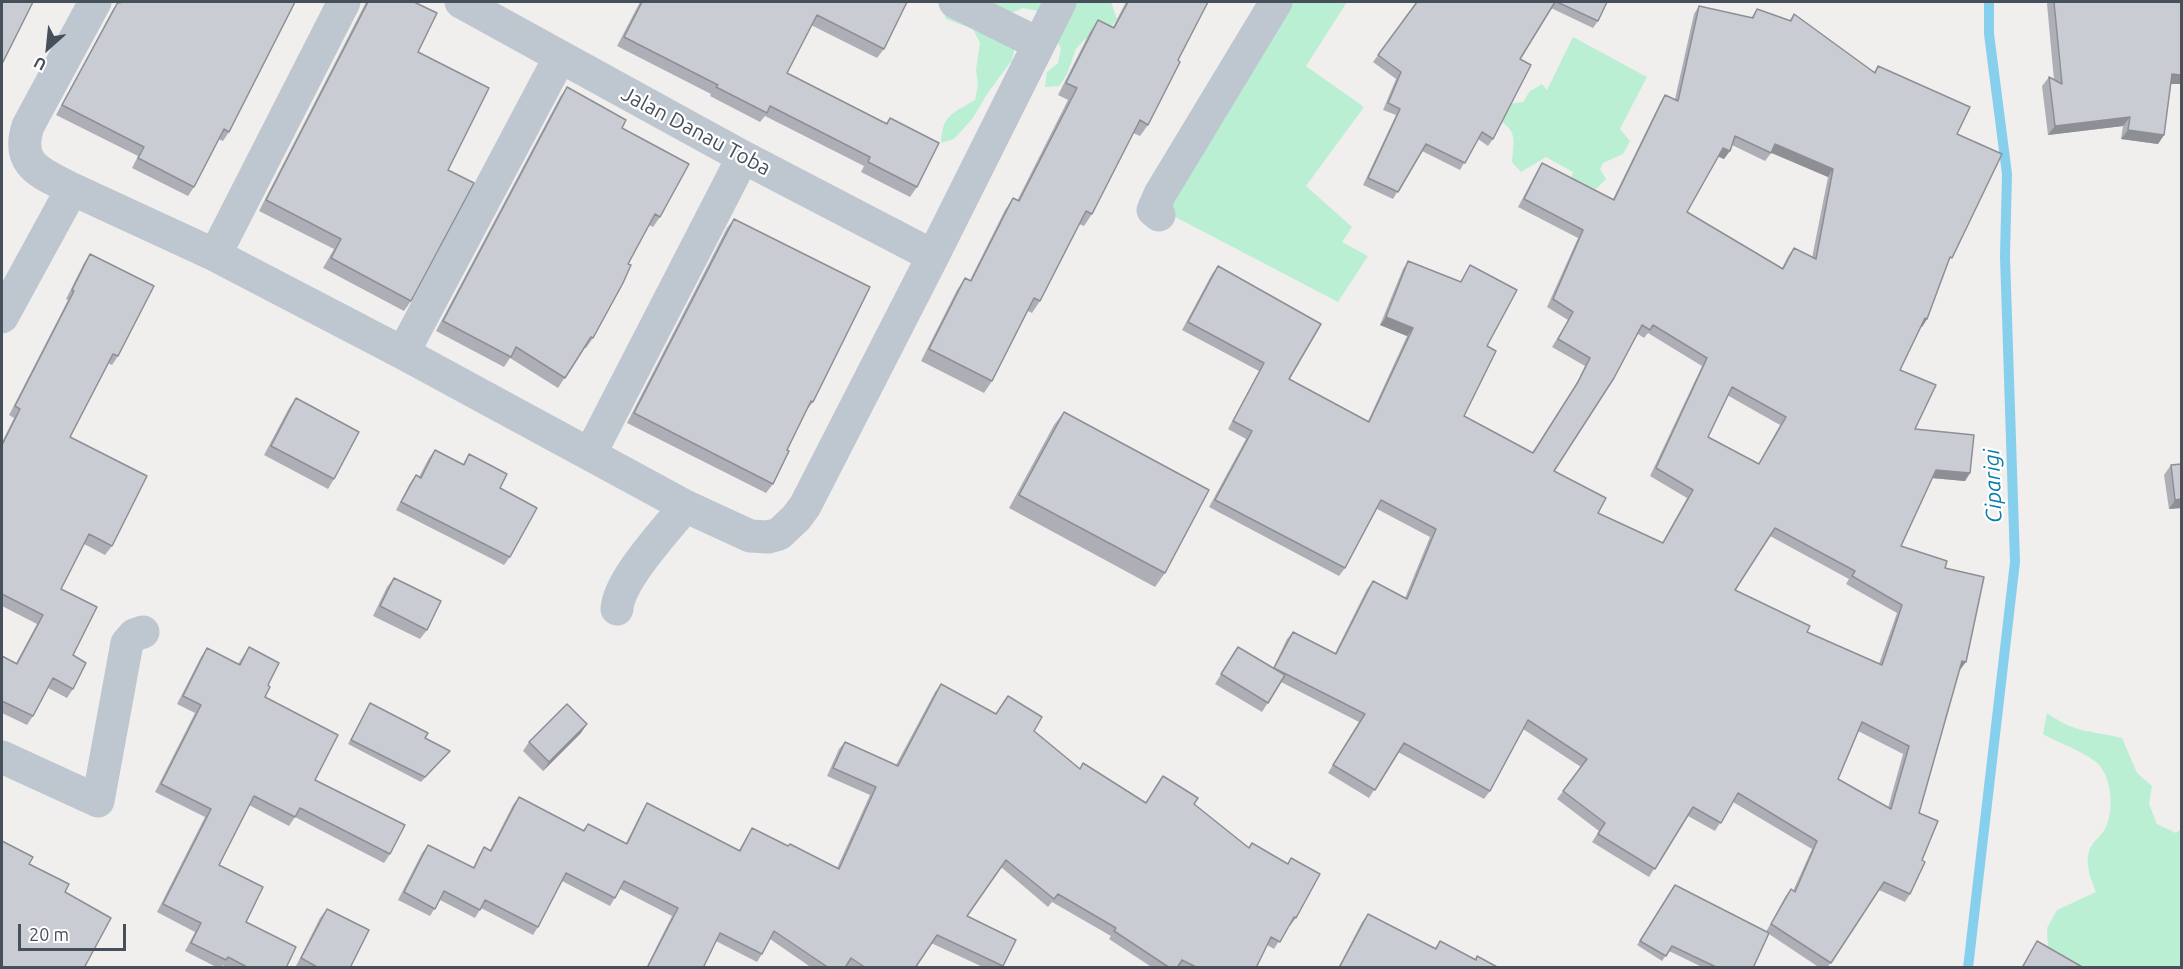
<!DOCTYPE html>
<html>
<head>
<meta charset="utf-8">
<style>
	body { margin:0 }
	#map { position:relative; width:2183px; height:969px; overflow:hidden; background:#f1eeee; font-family:Ubuntu,sans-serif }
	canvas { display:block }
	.frame { position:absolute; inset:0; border:3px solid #46505b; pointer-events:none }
	.north { position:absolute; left:18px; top:18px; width:60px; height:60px; -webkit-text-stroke:4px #fff; paint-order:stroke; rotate:207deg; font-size:16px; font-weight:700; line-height:24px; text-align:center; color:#46505b }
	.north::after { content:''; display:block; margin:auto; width:21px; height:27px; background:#46505b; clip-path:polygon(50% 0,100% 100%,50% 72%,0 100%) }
	.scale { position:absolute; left:18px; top:924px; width:108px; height:27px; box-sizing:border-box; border:3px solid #46505b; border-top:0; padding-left:8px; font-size:18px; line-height:21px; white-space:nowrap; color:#46505b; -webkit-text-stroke:4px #fff; paint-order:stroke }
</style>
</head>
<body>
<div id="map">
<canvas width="2183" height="969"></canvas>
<div class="frame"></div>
<div class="north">U</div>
<div class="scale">20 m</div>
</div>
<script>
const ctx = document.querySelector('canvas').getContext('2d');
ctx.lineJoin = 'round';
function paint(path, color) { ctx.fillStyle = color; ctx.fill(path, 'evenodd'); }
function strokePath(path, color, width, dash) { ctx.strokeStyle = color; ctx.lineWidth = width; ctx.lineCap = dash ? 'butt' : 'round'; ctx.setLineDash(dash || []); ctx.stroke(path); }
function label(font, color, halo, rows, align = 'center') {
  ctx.font = font + ' Ubuntu,sans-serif'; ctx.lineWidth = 4.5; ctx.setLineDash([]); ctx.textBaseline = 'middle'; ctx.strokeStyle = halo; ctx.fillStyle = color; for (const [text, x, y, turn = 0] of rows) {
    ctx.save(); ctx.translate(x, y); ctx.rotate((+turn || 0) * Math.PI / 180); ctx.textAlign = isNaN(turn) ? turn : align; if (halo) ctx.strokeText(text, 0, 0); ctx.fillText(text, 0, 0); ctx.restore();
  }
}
paint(new Path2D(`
	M943 2H1111L1117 19 1110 28 1099 36 1085 39 1076 49 1067 74 1059 86 1045 87 1047 72 1058 63 1061 48 1038 11 1023 8 1009 14 1015 47 1012 60 987 94 973 118 954 139 941 143C942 115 953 113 975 100L978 85 976 70 980 43 973 29 946 19 941 5Z
	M1268 2H1347L1306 66 1364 107 1306 186 1352 227 1342 242 1368 256 1338 302 1160 209Z
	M1573 37 1647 77 1620 129 1630 141 1623 154 1603 163 1600 169 1606 179 1596 189 1571 179 1573 172 1546 157 1521 172 1512 162C1514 139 1518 129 1494 118L1509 104 1523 102 1530 91 1542 84 1547 90Z
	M2047 713C2077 734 2089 730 2122 738L2137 773 2152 786 2149 804 2157 824 2176 833 2181 829V967L2033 968 2048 948 2047 928 2057 910 2096 892C2091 880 2085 865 2089 851 2091 843 2101 836 2105 829 2114 812 2112 781 2100 766 2089 753 2058 743 2043 734Z`), '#bbefd3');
strokePath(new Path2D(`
	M1968 968 2015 562 2005 256 2007 174 1989 34V2`), '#87d0ed', 10);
strokePath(new Path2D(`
	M461 2 743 157 933 256
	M955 2 1039 44
	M72 189 215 255 403 353 685 506 750 536 768 537 779 534 796 518 805 506 933 256 1060 2
	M1159 215 1153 210 1160 194 1276 2
	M215 255 344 2
	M2 317 72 189C42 173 15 166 28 126L95 2
	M403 353 560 57
	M590 454 743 157
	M617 609C619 579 666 531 685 506
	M2 757 98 801 127 643 134 635 143 632`), '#bec7d0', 33);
paint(new Path2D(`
	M118 2H295L229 132 223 141 218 139 194 187 188 196 132 168 138 156 56 115 112 11Z
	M366 2H414L418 52 448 170 411 301 404 311 323 268 334 249 259 211Z
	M640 2H906L884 49 877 58 811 25 787 73 886 123 890 118 917 187 910 197 861 172 864 166 765 116 760 122 710 96 711 94 617 46Z
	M1126 2H1208L1178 60 1148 125 1140 136 1133 133 1092 214 1084 226 1079 224 1040 301 1032 313 1028 311 992 381 984 393 921 361 957 290 965 278 970 280 1005 210 1013 198 1017 201 1068 100 1058 95 1090 32 1098 20 1113 27Z
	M1417 2H1607L1598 21 1593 28 1551 8 1520 59 1493 139 1488 146 1478 139 1460 170 1422 151 1393 199 1363 185 1396 115 1383 110 1396 79 1373 62Z
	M2048 2H2181V84H2171L2164 135 2158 144 2121 139 2123 126 2048 135 2042 86 2049 77 2054 80 2047 4Z
	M1699 6 1751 18 1757 9 1789 21 1794 14 1874 72 1878 66 1957 134 1947 265 1927 319 1922 327H1921L1900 370 1915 429 1970 473 1965 481 1932 478 1901 546 1945 568 1960 670V669L1919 813 1922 860 1910 894 1905 902 1879 890 1827 968H1820L1769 934 1753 968H1704L1669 951 1662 961 1637 945 1675 885 1766 932 1785 897 1791 889 1793 891 1812 849 1733 802 1715 831 1688 816 1649 877 1592 842 1599 831 1557 799 1581 767 1523 729 1490 791 1484 799 1398 752 1369 798 1328 773 1359 722 1281 682 1262 712 1215 684 1238 647 1273 668 1287 639 1293 632 1335 653 1367 589 1373 581 1405 598 1430 537 1377 509 1345 568 1339 576 1209 507 1246 439 1228 429 1259 371 1182 330 1212 274 1218 266 1289 379 1368 421 1407 336 1380 325 1403 269 1408 261 1460 282 1470 265 1487 346 1464 416 1532 453 1573 390 1585 366 1552 347 1568 320 1547 307 1578 238 1518 207 1537 171 1542 163 1613 199 1660 103 1665 95 1675 99 1694 14ZM1732 145 1765 161 1771 153 1828 177 1812 258 1794 248 1788 256 1782 268 1687 212 1718 157 1724 159ZM1648 333 1702 366 1650 476 1687 498 1662 543 1598 513 1554 471 1638 334 1644 338ZM1727 395 1780 425 1758 464 1708 437ZM1770 536 1849 579 1846 584 1897 613 1879 664 1807 632 1735 590ZM1858 731 1903 754 1888 808 1838 779Z
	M567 87 622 128 660 217 653 227 649 225 628 264 593 338 586 348H584L558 388 510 358 504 367 436 331 560 97Z
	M734 219 813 402 806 411 787 450 773 484 766 493 627 423 727 228Z
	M90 254 118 356 112 365 108 363 70 437 112 546 105 555 84 544 61 589 73 655V689L67 698 48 688 33 716 27 725 2 713V656L16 663 37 624 2 606V442L14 418 9 415 68 300 66 299 84 263Z
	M296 398 334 479 328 489 264 455 289 408Z
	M1064 412 1165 573 1155 587 1009 508 1054 425Z
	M435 450 463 464 469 454 500 488 510 557 504 565 396 510 410 483 416 475 419 477 429 458Z
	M2171 465 2181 508 2169 509 2164 475Z
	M394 578 427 630 420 639 373 616 387 587Z
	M249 647 268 685 265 697 315 780 390 854 384 863 295 817 289 826 249 805 219 865 246 922 286 968H227L223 965 221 968H218L185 951 195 932 157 912 205 817 155 792 195 713 177 704 201 657 207 648 238 664Z
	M941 684 996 714 1008 696 1034 731 1079 769 1146 802 1194 804 1249 848 1287 864 1291 858 1296 918 1290 926 1289 925 1274 949 1267 945 1256 968H1153L1109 939 1111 936 1052 902 1048 907 1001 867 967 916 1016 940 1002 968H985L931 943 915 968H848L846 966 845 968H812L770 939 762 954 757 962 716 941 703 968H646L672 916 620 889 610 906 562 881 538 927 533 935 481 908 475 918 440 900 430 916 398 900 422 853 428 845 473 868 479 855 484 847 490 850 513 805 519 797 583 830 588 824 626 843 642 811 647 803 739 850 747 836 752 828 788 846 837 868 870 795 827 776 839 749 845 742 896 765 935 692Z
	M370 703 425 738 450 751 421 782 348 744Z
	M581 733 543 771 523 751 529 742Z
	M327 909 350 968H295L320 918Z
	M1368 914 1435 948 1440 941 1475 959 1499 968H1338L1362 922Z
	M2037 941 2084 968H2021Z`), '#aeafb6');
paint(new Path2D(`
	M2172 74 2181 75V84H2166Z
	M2130 117 2123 126 2048 135 2055 126Z
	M2128 130 2164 135 2158 144 2121 139Z
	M1775 144 1833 169 1828 177 1770 152Z
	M1723 148 1730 151 1724 159 1718 156Z
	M1386 317 1413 328 1407 336 1380 325Z
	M1925 318 1927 319 1922 327 1919 326Z
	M1936 470 1970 473 1965 481 1931 478Z
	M2181 499V508L2169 509 2175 500Z
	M1962 661 1966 662 1960 670 1956 669Z
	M587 724 581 733 543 771 549 762Z`), '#8d8f94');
const building = new Path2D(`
	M2 2H33L2 64Z
	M118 2 120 3 121 2H295L229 132 224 129 194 187 138 158 144 147 62 105Z
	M368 2H414L437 13 418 52 489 88 448 170 474 183 411 301 331 258 341 239 266 200Z
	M642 2H907L884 49 817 15 787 73 887 124 890 118 939 143 917 187 868 162 870 157 770 106 767 113 716 87 718 85 624 37Z
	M1128 2H1208L1178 60 1180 62 1148 125 1140 120 1092 214 1086 211 1040 301 1034 298 992 381 929 349 965 278 971 281 1013 198 1019 201 1077 88 1066 83 1098 20 1114 28Z
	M1417 2H1555L1520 59 1531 65 1493 139 1482 132 1465 163 1426 144 1398 192 1368 178 1400 109 1388 103 1401 72 1378 55Z
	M1557 2H1607L1598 21Z
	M2054 2H2181V75L2172 74 2164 135 2128 130 2130 117 2055 126 2049 77 2062 84Z
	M1699 6 1753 18 1757 9 1791 21 1794 14 1875 73 1878 66 1970 107 1957 134 2002 154 1952 258 1950 257 1927 319 1925 318 1900 370 1936 385 1915 429 1974 435 1970 473 1936 470 1901 546 1947 561 1945 568 1984 577 1966 662 1962 661 1919 813 1938 821 1922 860 1925 862 1910 894 1884 882 1831 963 1771 924 1791 889 1795 892 1817 841 1738 793 1721 823 1693 807 1655 869 1598 834 1605 823 1563 791 1587 759 1528 720 1490 791 1404 743 1375 790 1333 765 1365 714 1274 668 1293 632 1336 654 1373 581 1407 599 1436 529 1381 500 1345 568 1215 500 1252 431 1233 421 1264 363 1188 322 1218 266 1321 324 1289 379 1369 422 1413 328 1386 317 1408 261 1461 282 1470 265 1517 290 1487 346 1496 351 1464 416 1533 453 1578 382 1590 358 1558 339 1573 312 1553 299 1583 230 1524 199 1542 163 1614 200 1665 95 1678 101ZM1735 136 1771 153 1775 144 1833 169 1816 259 1794 248 1783 269 1687 212 1723 148 1730 151ZM1642 325 1650 330 1653 325 1707 358 1656 468 1693 490 1663 543 1598 513 1606 498 1554 471 1614 378ZM1732 387 1786 417 1759 464 1708 437ZM1775 528 1855 571 1852 576 1902 605 1882 665 1807 632 1810 626 1735 590ZM1862 722 1909 746 1891 809 1838 779Z
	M567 87 626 120 622 128 689 164 660 217 655 214 628 264 631 265 623 283 593 338 591 337 565 378 516 347 511 357 443 321Z
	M734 219 870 287 813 402 811 401 787 450 789 451 773 484 634 413Z
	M90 254 154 286 118 356 113 354 70 437 147 476 112 546 89 534 61 589 97 607 73 655 86 663 73 689 53 678 33 716 2 701V656L17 664 43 615 2 594V445L20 409 15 406 74 291 72 290Z
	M296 398 359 432 334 479 271 446Z
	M1064 412 1209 490 1165 573 1019 495Z
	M435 450 464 465 469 454 507 474 500 488 537 508 510 557 401 502 416 475 421 478Z
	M2181 464V499L2175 500 2171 465Z
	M394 578 441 601 427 630 380 606Z
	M249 647 279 663 268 685 270 687 265 697 338 735 315 780 405 825 390 854 300 808 295 817 254 796 219 865 263 887 246 922 296 947 286 968H249L228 957 226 960 191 943 201 923 163 904 211 809 161 784 201 705 183 696 207 648 240 665Z
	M1238 647 1285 675 1268 703 1221 674Z
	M941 684 996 714 1008 696 1042 717 1034 731 1080 769 1083 763 1146 803 1163 776 1198 798 1194 804 1249 848 1252 843 1288 864 1291 858 1320 874 1296 918 1294 917 1280 942 1271 937 1256 968H1198L1182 960 1177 968H1170L1114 931 1116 928 1058 894 1054 899 1006 860 967 916 1016 940 1003 966 937 935 915 968H866L851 958 845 968H829L774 931 762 954 720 933 703 968H647L678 908 624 881 615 898 566 873 538 927 485 900 480 910 444 891 435 909 404 892 428 845 474 868 484 847 491 851 519 797 584 831 588 824 627 844 647 803 740 851 752 828 788 846 790 844 839 869 876 787 833 768 845 742 898 766Z
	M370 703 428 733 425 738 450 751 425 777 351 740Z
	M567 704 587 724 549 762 529 742Z
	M2 841 33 857 29 864 69 884 65 892 111 918 84 968H2Z
	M1675 885 1769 933 1753 968H1718L1672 946 1666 956 1640 941Z
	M327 909 369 930 350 968H319L301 958Z
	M1368 914 1436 949 1440 941 1476 960 1477 956 1499 968H1339Z
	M2037 941 2084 968H2022Z`);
paint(building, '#caccd4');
strokePath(building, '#8d8f94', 1.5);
label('21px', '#46505b', '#fff', [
	["Jalan Danau Toba",696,131,28]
]);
label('italic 22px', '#0a7daa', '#fff', [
	["Ciparigi",1993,486,-92]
]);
</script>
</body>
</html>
